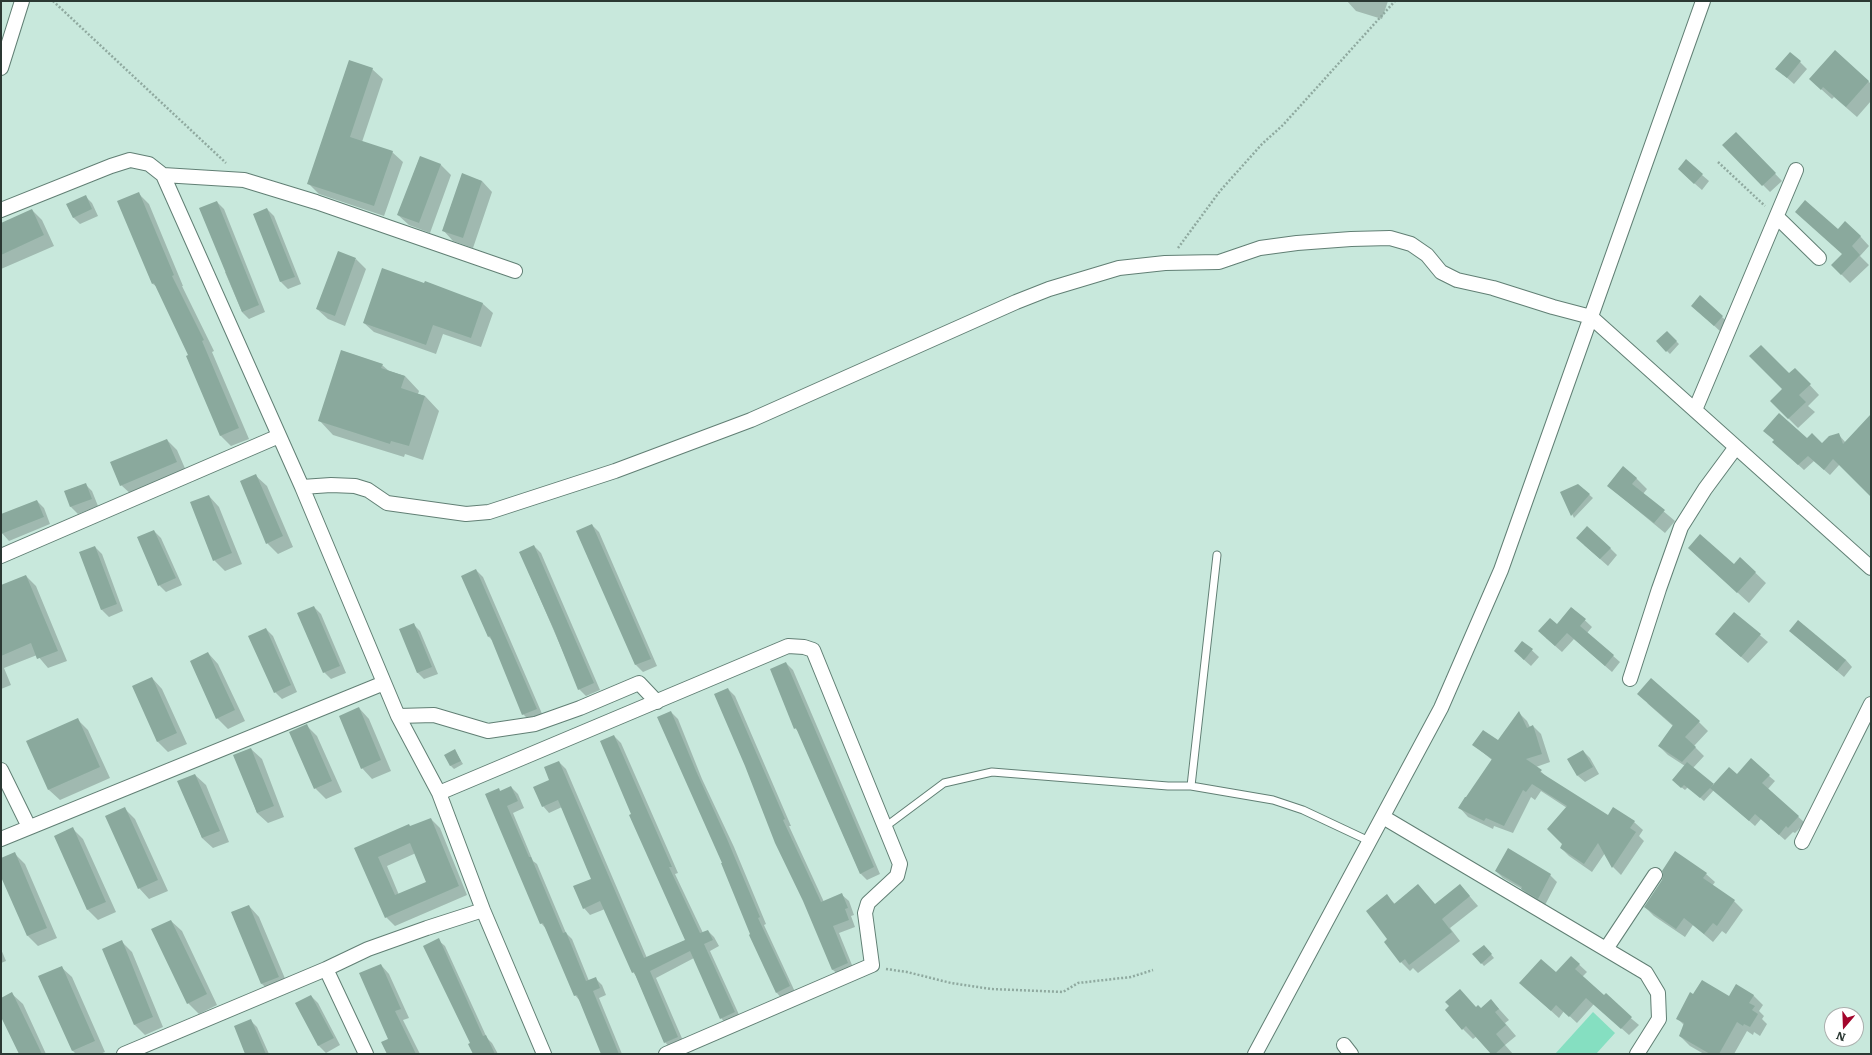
<!DOCTYPE html>
<html>
<head>
<meta charset="utf-8">
<style>
	body { margin:0 }
	#map { position:relative; width:1872px; height:1055px; overflow:hidden; background:#c8e8dc; font-family:Literata,serif }
	canvas { display:block }
	.frame { position:absolute; inset:0; border:2px solid #2b3833; pointer-events:none }
	.north { position:absolute; left:1824px; top:1007px; width:40px; height:40px; box-sizing:border-box; background:#fff; border:1px solid #aaafad; border-radius:50%; rotate:199deg; font-size:11px; font-weight:700; line-height:16px; text-align:center; color:#2b3833 }
	.north::after { content:''; display:block; margin:auto; width:14px; height:18px; background:#a3052c; clip-path:polygon(50% 0,100% 100%,50% 72%,0 100%) }
</style>
</head>
<body>
<div id="map">
<canvas width="1872" height="1055"></canvas>
<div class="frame"></div>
<div class="north">N</div>
</div>
<script>
const ctx = document.querySelector('canvas').getContext('2d');
ctx.lineJoin = 'round';
function paint(path, color) { ctx.fillStyle = color; ctx.fill(path, 'evenodd'); }
function strokePath(path, color, width, dash) { ctx.strokeStyle = color; ctx.lineWidth = width; ctx.lineCap = dash ? 'butt' : 'round'; ctx.setLineDash(dash || []); ctx.stroke(path); }
paint(new Path2D(`
	M1593 1012 1615 1033 1596 1054H1555Z`), '#85dfc1');
paint(new Path2D(`
	M1347 1H1388L1382 19 1356 11Z
	M1800 62 1807 69 1794 84 1777 69Z
	M372 69 383 79 362 142 392 152 403 162 384 216 319 194 308 183Z
	M1810 79 1868 81 1871 84V101L1857 117 1834 97 1832 99Z
	M1736 133 1782 181 1770 192 1723 145Z
	M420 157 441 165 451 175 430 233 409 225 398 215Z
	M462 175 482 181 492 192 473 248 453 241 443 230Z
	M1702 175 1709 181 1702 190 1686 176Z
	M139 194 149 204 183 286H182L214 351 212 352 249 439 231 446 221 436 187 357 190 356 157 287 153 284 119 202Z
	M85 196 92 203 98 216 80 224 73 217Z
	M217 202 224 209 265 312 249 319 242 312 225 272H227Z
	M267 209 274 216 301 284 288 289 281 282 254 214Z
	M32 210 42 220 54 246 1 269V224Z
	M1839 230 1860 236 1869 246 1860 256 1869 265 1850 283 1832 265 1843 254Z
	M356 259 366 269 345 326 328 319 317 309Z
	M426 282 483 304 493 313 481 347 443 334 436 354 374 332 364 323Z
	M1699 312 1722 317 1729 323 1721 332Z
	M1667 332 1679 344 1670 354 1657 341Z
	M382 365 389 371 405 376 419 391 418 394 425 396 439 411 423 460 405 454 404 457 333 435 319 420Z
	M1795 369 1819 395 1808 406 1815 412 1798 428 1771 401 1783 389 1789 375Z
	M1871 424V496L1840 464 1830 475 1814 461 1804 470 1780 448 1807 439 1822 444 1838 434 1846 443Z
	M167 440 177 450 187 473 132 495 121 485Z
	M256 476 267 486 293 547 278 554 267 543Z
	M1636 478 1647 489 1643 494 1675 521 1665 533 1608 486Z
	M85 484 92 491 98 506 78 514 71 507 65 491Z
	M1578 485 1593 498 1574 518 1562 493Z
	M209 496 219 507 242 564 225 571 214 560Z
	M37 501 44 508 50 524 9 541 1 532V515Z
	M592 525 599 532 657 666 643 672 636 665 578 531Z
	M154 531 161 538 182 585 166 592 159 585Z
	M1584 545 1610 548 1617 555 1608 566Z
	M534 546 541 553 600 690 586 696 579 689 520 552Z
	M95 547 102 554 123 611 109 617 102 610 81 552Z
	M1689 548 1734 565 1740 558 1766 583 1749 603Z
	M476 570 483 577 543 716 530 721 523 714 494 642 489 637Z
	M26 576 36 586 67 661 48 668 37 655 4 668 11 685 1 689V586Z
	M314 607 321 614 346 673 331 679 324 672Z
	M1572 608 1592 627 1587 633 1620 662 1612 672 1574 639 1562 652 1546 638Z
	M1734 613 1768 642 1748 663 1723 641Z
	M413 624 420 631 438 674 424 679 417 672Z
	M266 629 273 636 297 692 282 699 275 692Z
	M1797 637 1846 660 1852 667 1844 677Z
	M1523 642 1539 657 1531 666 1522 658Z
	M208 653 218 664 245 721 228 729 217 718Z
	M786 663 793 670 880 874 867 880 860 873 798 731 795 728Z
	M152 678 162 689 187 744 168 752 158 742Z
	M728 689 735 696 791 826H789L824 902 842 895 849 901 854 915 851 916 855 927 839 933 854 970 840 976 833 970 804 900Z
	M1647 703 1699 722 1708 731 1694 746 1704 756 1693 768 1714 785 1737 776H1769L1775 781 1768 789 1805 823 1795 833 1793 832 1785 840 1761 819 1755 826 1714 790 1704 801 1688 787 1685 790 1676 783 1685 766 1668 755 1659 746 1673 726Z
	M359 708 369 719 391 771 372 779 362 768Z
	M671 712 678 719 702 779 734 847 766 924 764 925 796 994 783 1000 777 993 752 935Z
	M1519 713 1527 721 1530 727 1533 726 1541 734 1550 762 1536 767 1549 779 1608 817 1634 822 1643 830 1639 836 1644 841 1621 875 1613 867 1605 853 1592 872 1569 856 1561 848 1563 844 1567 808 1541 791 1535 800 1531 797 1513 833 1494 826 1493 829 1468 817 1460 808 1492 760 1474 745 1499 742Z
	M78 720 88 730 110 778 60 800 49 790 28 742Z
	M307 726 317 736 342 792 326 799 315 788Z
	M614 736 621 743 678 873 675 874 703 933 708 931 714 937 719 946 710 951 741 1019 727 1025 721 1018 694 958 656 978 684 1043 671 1049 665 1042 636 976 633 972 605 909 590 915 584 908 592 879 562 807 549 813 543 806 551 780 559 762 566 769 647 958 686 940 633 815Z
	M251 749 262 759 284 817 268 823 257 813 235 755Z
	M455 751 463 764 454 769 450 765Z
	M1583 751 1590 758 1599 774 1585 782 1578 776Z
	M195 775 206 785 229 842 213 848 202 838 179 781Z
	M511 787 518 794 524 808 513 813 533 861 537 864 566 933 572 939 589 981 595 978 602 985 606 995 599 998 622 1054H602L580 1001 575 995 548 931 541 923 499 789 501 792Z
	M125 809 135 819 168 891 149 899 139 888Z
	M431 819 440 828 467 895 395 926 386 917 356 848ZM416 853 428 882 399 895 387 866Z
	M72 828 83 839 116 912 98 920 88 910Z
	M14 853 25 864 57 938 38 946 28 936 1 874V859Z
	M1496 871 1550 875 1557 882 1545 905 1529 896 1522 889 1503 878Z
	M1706 874 1715 882 1712 886 1734 901 1743 910 1726 934 1722 931 1713 942 1693 925 1685 937 1654 916 1645 907Z
	M1460 885 1478 906 1450 928 1460 941 1418 973 1413 968 1410 971 1401 962 1389 939 1387 896 1395 904 1418 886 1435 905Z
	M249 906 259 917 289 988 273 994 262 984 233 913Z
	M171 921 182 931 217 1005 199 1014 188 1003Z
	M438 940 445 946 487 1038 492 1043 498 1054H474Z
	M122 942 132 952 163 1027 145 1035 134 1024Z
	M1484 946 1494 958 1484 966 1474 954Z
	M1 949 6 961 1 963Z
	M1571 957 1587 972 1582 977 1639 1025 1629 1035 1594 1004 1577 1023 1564 1011 1559 1018 1528 990 1556 974Z
	M381 965 389 974 409 1018 403 1020 420 1054H389V1040Z
	M61 967 72 977 105 1052 100 1054H76L73 1051 40 977Z
	M12 994 23 1004 46 1054H20L1 1015V999Z
	M1753 995 1763 1005 1759 1011 1764 1016 1762 1019 1767 1024 1760 1036 1754 1032 1753 1035 1747 1031 1734 1054H1704L1690 1046 1680 1036 1684 1025 1677 1018 1730 997Z
	M311 996 318 1003 340 1045 326 1053 319 1046 297 1003Z
	M1491 1000 1509 1020 1505 1023 1516 1036 1505 1045 1513 1054H1492L1477 1036 1473 1039 1463 1029 1450 1006 1481 1009Z
	M250 1020 257 1027 269 1054H247Z`), '#0003');
paint(new Path2D(`
	M1835 50 1869 81 1846 107 1823 87 1821 90 1809 79Z
	M1790 52 1801 61 1787 78 1775 69Z
	M349 60 373 68 350 137 393 151 374 206 307 184Z
	M1736 132 1776 173 1762 186 1722 145Z
	M420 156 441 164 419 223 397 215Z
	M1686 159 1703 174 1694 184 1678 169Z
	M462 173 482 181 463 238 442 231Z
	M139 192 174 275 172 276 204 340 202 341 239 428 220 436 186 356 188 355 154 283 152 284 117 201Z
	M86 195 92 209 73 218 66 204Z
	M1805 200 1838 229 1845 221 1861 236 1852 246 1860 255 1841 275 1831 265 1842 254 1795 212Z
	M217 201 259 305 242 312 199 208Z
	M267 208 295 277 280 282 253 214Z
	M32 209 44 235 1 255V223Z
	M338 251 356 258 335 316 316 309Z
	M382 268 424 283 425 281 483 303 471 338 433 325 426 345 363 323Z
	M1700 295 1723 316 1714 326 1691 306Z
	M1667 331 1677 341 1666 352 1656 341Z
	M1761 345 1789 373 1795 368 1811 384 1799 395 1806 402 1788 419 1770 401 1782 389 1749 356Z
	M341 350 383 364 381 368 405 376 401 388 425 396 409 446 391 441 390 444 318 421Z
	M1779 413 1807 438 1812 433 1822 443 1829 436 1839 433 1843 444 1871 414V497L1833 459 1824 470 1808 456 1798 465 1772 442 1774 440 1763 431Z
	M167 439 177 462 120 486 110 462Z
	M1623 466 1637 478 1632 484 1665 510 1654 523 1607 486Z
	M256 474 283 536 266 544 240 481Z
	M86 483 92 499 70 507 64 491Z
	M1578 484 1590 494 1571 516 1560 492Z
	M209 495 232 553 213 561 190 502Z
	M37 500 44 517 1 534V514Z
	M592 524 651 659 635 665 576 531Z
	M1587 526 1611 548 1600 559 1576 538Z
	M154 530 176 578 158 586 137 537Z
	M1700 534 1734 564 1740 557 1756 572 1737 593 1688 548Z
	M534 545 594 683 578 690 554 630 519 552Z
	M95 546 117 604 101 610 79 552Z
	M476 569 537 709 522 715 490 636 488 637 461 576Z
	M26 575 58 651 37 659 31 643 1 656V585Z
	M314 606 340 666 323 673 297 613Z
	M1571 607 1586 619 1580 626 1614 655 1605 666 1567 633 1555 646 1538 631 1550 618 1557 624Z
	M1734 612 1761 634 1741 657 1715 634Z
	M1798 620 1846 660 1837 671 1789 631Z
	M414 623 432 667 417 673 399 629Z
	M266 628 291 685 274 693 248 636Z
	M1522 641 1533 649 1524 660 1514 651Z
	M208 652 235 710 216 719 190 661Z
	M786 662 874 867 860 874 796 728 794 729 770 669Z
	M152 677 177 733 157 742 132 686Z
	M1651 678 1700 721 1685 737 1696 747 1682 762 1658 746 1673 725 1637 694Z
	M728 688 785 819 783 820 821 902 842 893 848 908 845 909 849 920 833 926 848 963 832 970 803 901 775 843 745 766 714 694Z
	M359 707 381 760 361 769 339 716Z
	M671 711 696 771 727 839 760 917 758 918 790 986 776 993 749 935 750 934 721 863H722L657 717Z
	M1519 711 1527 728 1533 725 1542 754 1526 759 1542 770 1540 772 1608 815 1613 807 1635 821 1630 828 1636 832 1612 868 1598 843 1584 864 1560 848 1562 844 1547 829 1567 806 1532 784 1526 792 1523 790 1504 826 1486 818 1484 821 1458 808 1465 797H1466L1492 759 1472 745 1483 730 1498 740Z
	M78 718 100 767 48 790 26 741Z
	M307 724 332 781 314 789 289 732Z
	M614 735 672 867H669L700 933 708 930 713 940 704 944 735 1012 720 1019 690 951 650 971 678 1037 664 1043 634 972 632 973 600 901 583 909 573 886 591 879 558 800 542 807 533 787 549 780 544 767 559 761 644 958 685 940 629 815 631 814 600 741Z
	M251 748 274 806 257 813 233 755Z
	M455 749 461 761 450 766 444 755Z
	M1583 750 1593 767 1577 776 1567 759Z
	M1751 758 1770 775 1762 783 1799 816 1788 828 1786 826 1779 835 1755 814 1749 821 1710 788 1729 767 1737 774Z
	M1687 762 1714 784 1700 798 1684 785 1681 788 1672 780Z
	M195 774 220 831 202 838 177 781Z
	M511 786 518 801 507 806 529 857H531L563 933 566 932 586 981 596 977 600 988 593 991 619 1054H601L577 995 574 996 543 923 540 924 485 794 499 788 500 791Z
	M125 807 158 880 138 889 105 816Z
	M431 818 459 886 385 918 354 848 409 824 410 826ZM410 843 426 882 395 895 378 857Z
	M73 827 106 902 87 910 54 836Z
	M1508 848 1551 874 1538 899 1521 889 1522 887 1495 871Z
	M1675 851 1707 873 1703 878 1735 900 1717 926 1713 923 1704 934 1684 918 1676 929 1644 907 1662 880 1663 875 1662 871Z
	M15 852 47 928 27 936 1 877V858Z
	M1418 884 1435 904 1460 884 1470 896 1442 919 1452 932 1409 965 1405 959 1400 963 1384 942 1387 939 1366 911 1387 894 1394 904Z
	M249 905 279 977 261 984 231 912Z
	M171 920 207 994 187 1004 151 929Z
	M439 938 483 1036 486 1035 495 1054H473L468 1044 470 1043 423 946Z
	M122 940 153 1017 134 1025 102 949Z
	M1484 945 1492 954 1481 964 1472 954Z
	M1571 956 1580 964 1575 969 1604 995 1606 993 1632 1017 1621 1029 1586 998 1569 1017 1556 1005 1551 1011 1519 983 1541 959 1556 972Z
	M381 964 401 1009 395 1011 416 1054H387L381 1042 388 1039 359 973Z
	M62 966 95 1041 72 1051 38 976Z
	M1702 980 1729 996 1736 984 1754 995 1749 1003 1755 1006 1752 1010 1758 1014 1750 1027 1744 1024 1743 1026 1737 1022 1719 1054H1710L1679 1036 1684 1023 1676 1019 1690 992 1693 994Z
	M1460 989 1476 1007 1478 1005 1481 1008 1491 999 1499 1009 1495 1012 1506 1025 1496 1034 1505 1045 1495 1054H1491L1466 1026 1462 1030 1445 1010 1449 1006 1445 1002Z
	M12 992 42 1054H19L1 1017V998Z
	M311 995 334 1038 318 1046 295 1003Z
	M251 1019 266 1054H245L234 1026Z`), '#8aa99d');
const lane = new Path2D(`
	M1191 786 1273 800 1303 810 1369 841
	M885 827 944 783 992 772 1168 786H1191L1217 555`);
const street = new Path2D(`
	M1 68 22 1
	M163 175 244 180 316 202 515 271
	M1 210 111 166 130 160 149 164 163 175 302 487 398 716 439 793 483 910 544 1054
	M1777 217 1819 258
	M1695 410 1796 170
	M302 487 331 485 355 486 368 490 387 503 466 514 489 512 615 471 751 420 1016 302 1049 289 1119 268 1165 263 1219 262 1260 248 1297 243 1351 239 1390 238 1411 244 1427 255 1441 272 1457 280 1493 288 1553 307 1591 317 1871 568
	M1 556 279 436
	M1630 679 1659 589 1681 527 1705 489 1736 447
	M398 716 434 715 488 731 535 724 580 708 639 683 657 702
	M1 770 29 827
	M439 793 788 646 804 647 813 650 900 864 897 876 868 903 865 913 872 965 666 1054
	M1383 817 1646 973 1658 993 1659 1019 1637 1054
	M1 839 384 683
	M1802 842 1871 704
	M1606 949 1655 875
	M326 969 366 1054
	M1344 1045 1351 1054
	M124 1054 326 969 368 949 427 928 483 910
	M1255 1054 1441 708 1501 570 1703 1`);
strokePath(lane, '#617f74', 9);
strokePath(street, '#617f74', 16);
strokePath(new Path2D(`
	M53 1 226 163
	M1718 162 1765 206
	M1178 248 1220 191 1262 144 1283 125 1395 1
	M886 969 907 972 951 983 991 989 1063 992 1078 983 1131 977 1153 970`), '#8fa99f', 2.5, [2, 2]);
strokePath(lane, '#fff', 7);
strokePath(street, '#fff', 14);
</script>
</body>
</html>
